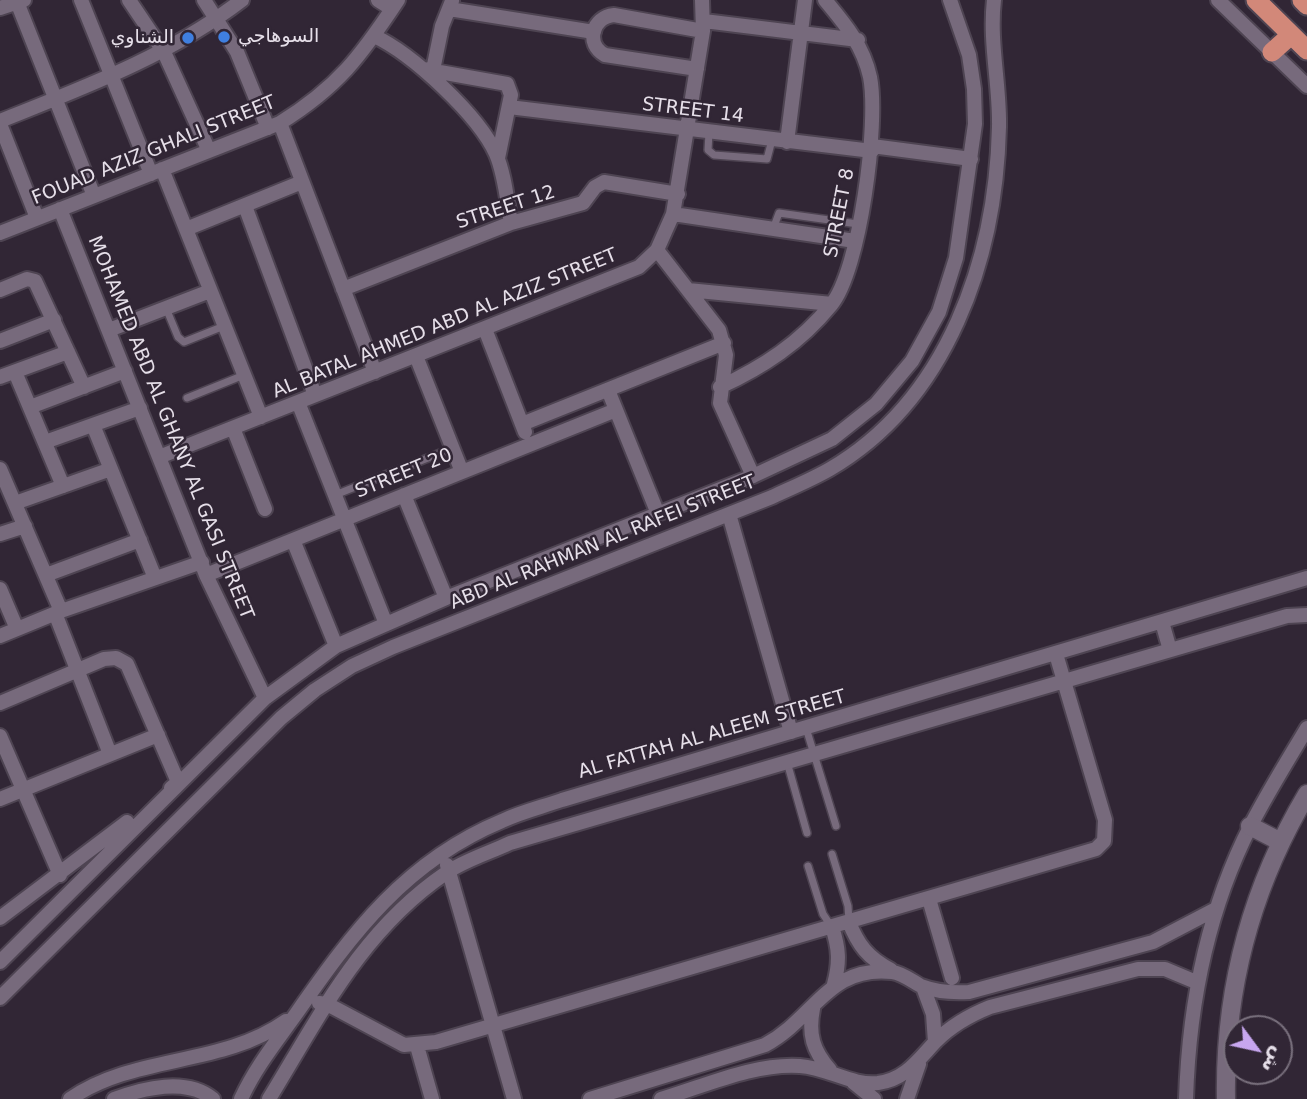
<!DOCTYPE html>
<html>
<head>
<meta charset="utf-8">
<style>
	body { margin:0 }
	#map { position:relative; width:1307px; height:1099px; overflow:hidden; background:#312635; font-family:"DejaVu Sans","Noto Sans Arabic",sans-serif }
	canvas { display:block }
	.north { position:absolute; left:1223px; top:1015px; width:70px; height:70px; box-sizing:border-box; background:#312635; border:2px solid #79707d; border-radius:50%; rotate:123deg; font-size:19px; font-weight:700; line-height:28px; text-align:center; color:#e6dfe9 }
	.north::after { content:''; display:block; margin:auto; width:24px; height:32px; background:#c7a6ef; clip-path:polygon(50% 0,100% 100%,50% 72%,0 100%) }
</style>
</head>
<body>
<div id="map">
<canvas width="1307" height="1099"></canvas>
<div class="north">ش</div>
</div>
<script>
const ctx = document.querySelector('canvas').getContext('2d');
ctx.lineJoin = 'round';
function strokePath(path, color, width, dash) { ctx.strokeStyle = color; ctx.lineWidth = width; ctx.lineCap = dash ? 'butt' : 'round'; ctx.setLineDash(dash || []); ctx.stroke(path); }
function label(font, color, halo, rows, align = 'center') {
  ctx.font = font + ' "DejaVu Sans","Noto Sans Arabic",sans-serif'; ctx.lineWidth = 5; ctx.setLineDash([]); ctx.textBaseline = 'middle'; ctx.strokeStyle = halo; ctx.fillStyle = color; for (const [text, x, y, turn = 0] of rows) {
    ctx.save(); ctx.translate(x, y); ctx.rotate((+turn || 0) * Math.PI / 180); ctx.textAlign = isNaN(turn) ? turn : align; if (halo) ctx.strokeText(text, 0, 0); ctx.fillText(text, 0, 0); ctx.restore();
  }
}
const service = new Path2D(`
	M709 133 708 150 714 155 767 159 772 140
	M773 229 779 213 858 224
	M166 308 178 337 184 342 224 326
	M187 398 244 375
	M335 495 453 448
	M806 728 836 826
	M787 762 807 833
	M832 854 848 906 849 921
	M808 866 823 914 831 926`);
const minor = new Path2D(`
	M81 0 151 174
	M129 0 164 52 209 151
	M204 0 237 52 268 128
	M378 0 392 9
	M1218 0 1307 86
	M17 2 94 196
	M0 8 24 0
	M449 9 594 32
	M704 21 858 40
	M374 36C413 54 479 116 496 154 505 175 507 201 511 223
	M423 69 507 84 511 95 498 158
	M697 69 605 55C585 44 592 17 614 15L703 31
	M433 70 442 26 452 1
	M509 107 872 151
	M0 121C85 87 169 56 242 0
	M280 123 375 372
	M0 124 37 218
	M787 142 805 0
	M872 146 971 159
	M162 169 261 417
	M245 206 315 395
	M60 209 206 575 265 698
	M673 214 855 241
	M186 229 302 182
	M0 233 280 123C338 87 361 56 398 0
	M657 250 719 330 726 355 720 403 753 476
	M343 289 511 223 583 203 595 187 604 182 678 194
	M0 290 27 279 35 281 84 387
	M688 290 832 304
	M485 329 525 432
	M109 330 210 291
	M0 341 54 320
	M416 356 462 472
	M15 372 63 486
	M0 377 68 352
	M720 387C763 367 800 343 831 305 860 271 879 122 870 77 863 45 845 24 825 0
	M608 390 658 514
	M298 402 386 624
	M30 407 125 371
	M522 424 724 343
	M93 425 155 578
	M233 428 265 509
	M45 442 140 408
	M159 457 639 267 657 250 673 214 703 31 702 0
	M0 469 61 611
	M404 495 446 598
	M15 503 111 469
	M729 514 791 732
	M0 534 25 526
	M293 540 336 646
	M46 575 140 540
	M206 575 616 410
	M0 589 17 629
	M55 613 110 754
	M1162 622 1170 650
	M0 636 61 611 202 562
	M0 703 104 659 116 658 127 664 178 782 171 788
	M0 736 60 875
	M0 799 158 735
	M447 865 514 1099
	M929 899 952 978
	M0 918 127 822
	M849 922C858 945 868 958 891 970
	M832 927C839 948 840 962 834 984
	M0 962 265 698 336 646 446 598 753 476 832 439 876 404 912 361 939 312 956 258 975 124 974 89 969 55 950 0
	M923 987 933 1014 935 1042
	M0 998 281 718 315 690 352 666 393 647 772 497C791 488 811 480 830 469 948 400 996 258 999 127 1000 85 989 42 994 0
	M319 1003 327 1004 404 1045 436 1042 1096 849 1104 841 1105 820 1056 654
	M813 1009C808 1034 813 1051 830 1070
	M417 1046 432 1099
	M853 1082 874 1099
	M70 1099C135 1054 221 1067 286 1021
	M114 1099C144 1088 186 1077 213 1099
	M241 1099C255 1068 276 1042 296 1014 353 932 406 861 502 821 521 812 542 807 562 800L1307 578
	M269 1099C321 1014 362 930 446 873 465 860 489 853 510 843L1287 616 1307 615
	M590 1099 765 1045C815 1018 828 965 892 972 902 973 912 981 921 986 937 992 953 993 969 992L1153 942 1216 909
	M661 1099C705 1086 754 1063 800 1066 828 1068 853 1086 878 1083 906 1079 918 1060 936 1041 952 1025 970 1015 990 1007L1138 969H1165L1196 982
	M907 1099 919 1064
	M1186 1099C1189 1004 1207 911 1251 825 1268 792 1288 760 1307 728`);
const tertiary = new Path2D(`
	M1250 826 1279 841
	M1226 1099C1224 989 1251 888 1307 794`);
const trunk = new Path2D(`
	M1256 0 1307 50
	M1302 0 1307 5
	M1272 52 1291 35`);
strokePath(service, '#4e4452', 10);
strokePath(minor, '#4e4452', 18);
strokePath(tertiary, '#4e4452', 21);
strokePath(trunk, '#4e4452', 23);
strokePath(service, '#776a7c', 7);
strokePath(minor, '#776a7c', 14);
strokePath(tertiary, '#776a7c', 18);
strokePath(trunk, '#d28879', 19);
for (const [x, y, r, color] of [
	[224,37,7,"#3f7fe0"],
	[188,38,7,"#3f7fe0"]
]) { const dot = new Path2D(); dot.arc(x, y, r, 0, 2 * Math.PI); ctx.fillStyle = color; ctx.fill(dot); strokePath(dot, '#312635', 2.5); }
label('19px', '#e6dfe9', '#312635', [
	["السوهاجي",238,37],
	["الشناوي",174,38,"right"]
], 'left');
label('19px', '#e6dfe9', '#312635', [
	["STREET 14",693,111,7],
	["FOUAD AZIZ GHALI STREET",154,151,-22],
	["STREET 12",506,208,-18],
	["STREET 8",840,213,-79],
	["AL BATAL AHMED ABD AL AZIZ STREET",445,324,-22],
	["MOHAMED ABD AL GHANY AL GASI STREET",170,428,68],
	["STREET 20",404,474,-22],
	["ABD AL RAHMAN AL RAFEI STREET",603,543,-22],
	["AL FATTAH AL ALEEM STREET",712,735,-16]
]);
</script>
</body>
</html>
